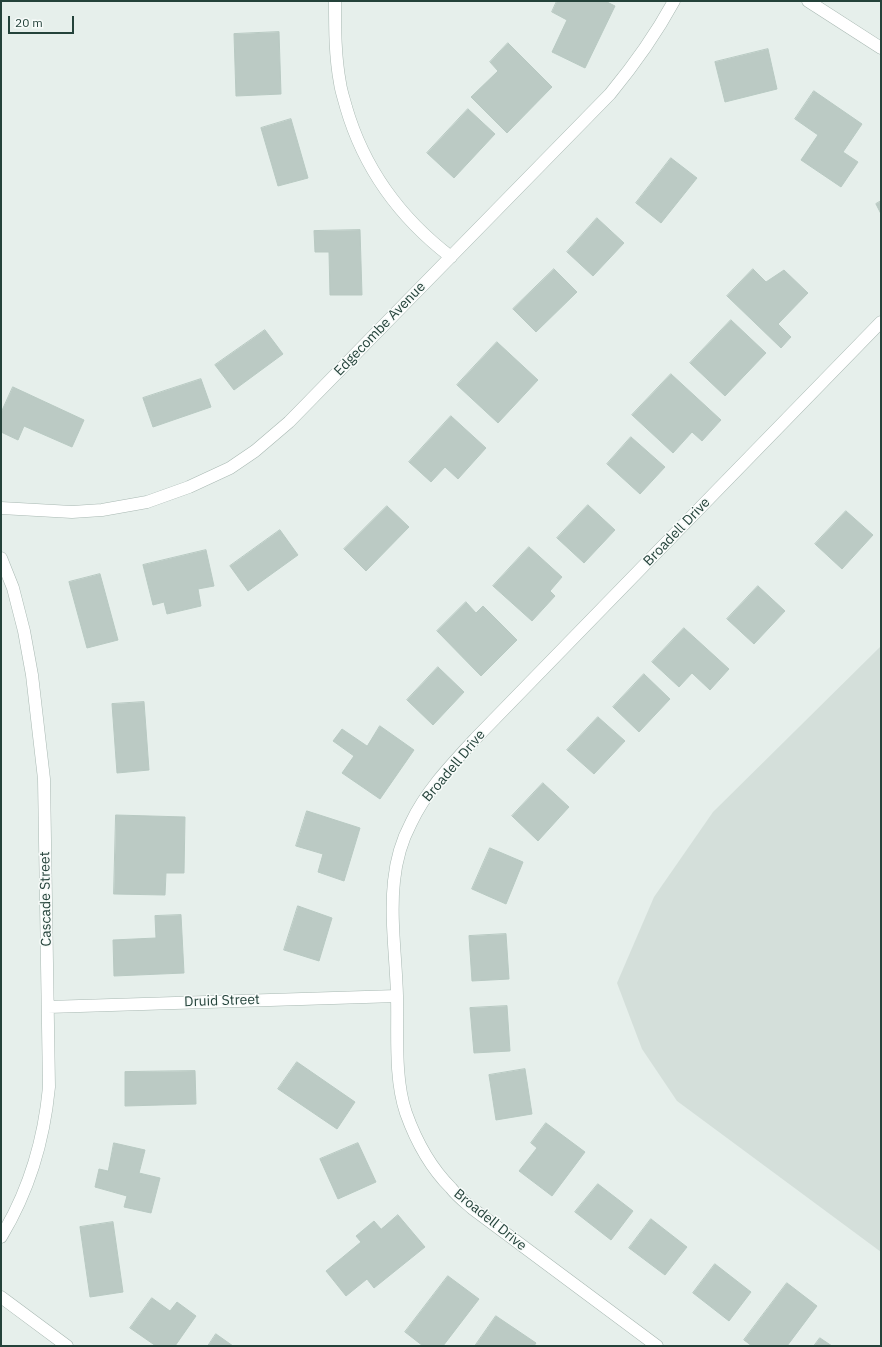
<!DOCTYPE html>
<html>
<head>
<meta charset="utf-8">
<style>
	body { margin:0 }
	#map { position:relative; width:882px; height:1347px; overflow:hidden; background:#e6efeb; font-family:"IBM Plex Sans",sans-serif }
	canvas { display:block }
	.frame { position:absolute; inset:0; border:2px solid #24423a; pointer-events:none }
	.scale { position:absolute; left:8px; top:16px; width:66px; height:18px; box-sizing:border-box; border:2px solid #24423a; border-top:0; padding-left:5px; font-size:12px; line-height:14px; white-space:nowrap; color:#24423a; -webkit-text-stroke:3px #f7fbf9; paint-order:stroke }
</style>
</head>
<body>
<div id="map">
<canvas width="882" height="1347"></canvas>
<div class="frame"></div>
<div class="scale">20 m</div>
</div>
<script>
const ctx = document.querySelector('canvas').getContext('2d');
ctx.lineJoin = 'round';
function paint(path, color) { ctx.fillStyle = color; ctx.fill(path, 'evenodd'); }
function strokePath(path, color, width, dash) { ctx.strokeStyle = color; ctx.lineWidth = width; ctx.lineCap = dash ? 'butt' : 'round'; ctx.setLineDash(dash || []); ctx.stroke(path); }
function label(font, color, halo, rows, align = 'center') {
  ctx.font = font + ' "IBM Plex Sans",sans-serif'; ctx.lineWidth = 3; ctx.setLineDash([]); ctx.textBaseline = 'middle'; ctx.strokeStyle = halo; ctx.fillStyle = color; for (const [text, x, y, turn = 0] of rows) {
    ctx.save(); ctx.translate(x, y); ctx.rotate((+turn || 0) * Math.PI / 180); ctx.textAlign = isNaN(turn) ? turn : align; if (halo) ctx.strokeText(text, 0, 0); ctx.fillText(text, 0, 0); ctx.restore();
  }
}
paint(new Path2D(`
	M881 646V1252L677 1101 642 1049 617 983 654 897 713 812Z`), '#d4dfda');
const building = new Path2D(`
	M557 1H605L615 6 585 68 552 52 567 20 552 12Z
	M279 32 281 94 236 96 234 34Z
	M508 43 552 87 507 133 471 97 498 71 490 62Z
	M768 49 777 89 725 102 715 62Z
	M814 91 862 124 843 152 858 162 841 187 801 160 818 135 795 119Z
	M468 109 495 134 454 178 427 153Z
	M291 119 308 178 278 186 261 128Z
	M671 158 697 178 661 223 636 203Z
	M881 201V214L876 204Z
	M597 218 624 243 593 276 567 252Z
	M360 230 362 295H330L329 252H315L314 231Z
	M554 269 577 292 536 332 513 309Z
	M753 269 766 282 784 270 808 293 778 324 791 337 781 348 727 296Z
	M731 320 766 353 725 396 690 363Z
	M265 330 283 354 234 390 215 365Z
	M497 342 538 380 498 423 457 385Z
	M671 374 721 420 702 441 692 432 673 453 632 415Z
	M201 379 211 407 153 427 143 398Z
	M13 387 84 420 72 447 24 426 18 440 1 432V413Z
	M451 416 486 448 458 479 445 467 431 482 409 462Z
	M631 437 665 467 640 494 607 464Z
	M588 505 615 530 584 563 557 538Z
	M387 506 409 527 366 571 344 549Z
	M846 511 873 535 842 569 815 544Z
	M280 530 298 555 248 591 230 566Z
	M529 547 562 577 550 591 555 596 532 621 493 586Z
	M206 550 214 586 198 589 201 606 167 614 164 602 153 605 143 565Z
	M100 574 118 640 87 648 69 582Z
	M758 586 785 611 754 644 727 619Z
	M466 602 476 613 483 606 517 640 481 676 437 631Z
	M684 628 729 669 710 690 692 673 679 687 652 662Z
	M438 667 464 692 433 725 407 700Z
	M644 674 670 699 639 732 613 707Z
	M144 702 149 770 117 773 112 704Z
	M598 717 625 741 594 774 567 750Z
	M380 726 414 750 380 799 342 773 354 756 333 741 342 729 367 746Z
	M543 783 569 807 538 841 512 816Z
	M307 811 360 828 344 881 318 872 323 854 296 846Z
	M116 815 185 817 184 873H166L165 895 114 894Z
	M490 848 523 862 506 904 472 889Z
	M298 906 332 918 319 961 284 950Z
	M181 915 184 973 114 976 113 940 156 938 155 916Z
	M506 934 509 979 472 981 469 936Z
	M507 1006 510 1051 474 1053 470 1008Z
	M297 1062 355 1102 337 1129 278 1089Z
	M525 1069 532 1114 496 1120 489 1075Z
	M195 1071 196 1104 125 1106V1072Z
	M546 1123 585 1152 552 1196 519 1171 537 1148 531 1143Z
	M114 1143 145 1150 139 1173 160 1178 151 1213 124 1207 127 1196 95 1187 99 1169 108 1171Z
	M358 1143 376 1182 338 1199 320 1159Z
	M598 1184 633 1211 611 1240 575 1212Z
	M398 1215 425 1247 374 1288 367 1279 346 1296 326 1271 361 1242 356 1236 374 1221 381 1229Z
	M651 1219 687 1247 665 1275 629 1248Z
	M113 1222 123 1292 90 1297 80 1227Z
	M715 1264 751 1292 729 1321 693 1293Z
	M448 1276 479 1299 443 1346H423L405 1332Z
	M787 1283 817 1306 787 1346H752L744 1340Z
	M152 1298 170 1311 177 1302 196 1316 175 1346H156L130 1328Z
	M496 1316 536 1343 534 1346H475Z
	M216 1334 233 1346H208Z
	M820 1338 832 1346H814Z`);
paint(building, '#bbcac4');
strokePath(building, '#b8c9c2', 1);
const minor = new Path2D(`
	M335 1C335 29 335 56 340 83 341 91 344 99 346 107 364 169 400 218 451 257
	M808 1 881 48
	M1 508 72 512 102 510 147 502 189 487 230 468 255 451 289 422 610 94C634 65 656 34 674 1
	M1 558 13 588 24 631 32 675 44 779 49 1087C44 1140 29 1191 1 1237
	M48 1007 397 996
	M1 1297 67 1346
	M657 1346 473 1209C465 1202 457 1196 451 1188 430 1167 416 1141 406 1113 394 1078 398 1033 397 996 396 958 390 918 394 881 396 861 402 840 411 823 426 791 451 765 475 739L881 322`);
strokePath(minor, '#a8b8b2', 13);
strokePath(minor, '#fff', 12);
label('14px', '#24423a', '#f7fbf9', [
	["Edgecombe Avenue",380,329,-46],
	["Broadell Drive",677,532,-46],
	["Broadell Drive",454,766,-50],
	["Cascade Street",46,899,-91],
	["Druid Street",222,1001,-2],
	["Broadell Drive",490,1220,39]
]);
</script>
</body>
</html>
